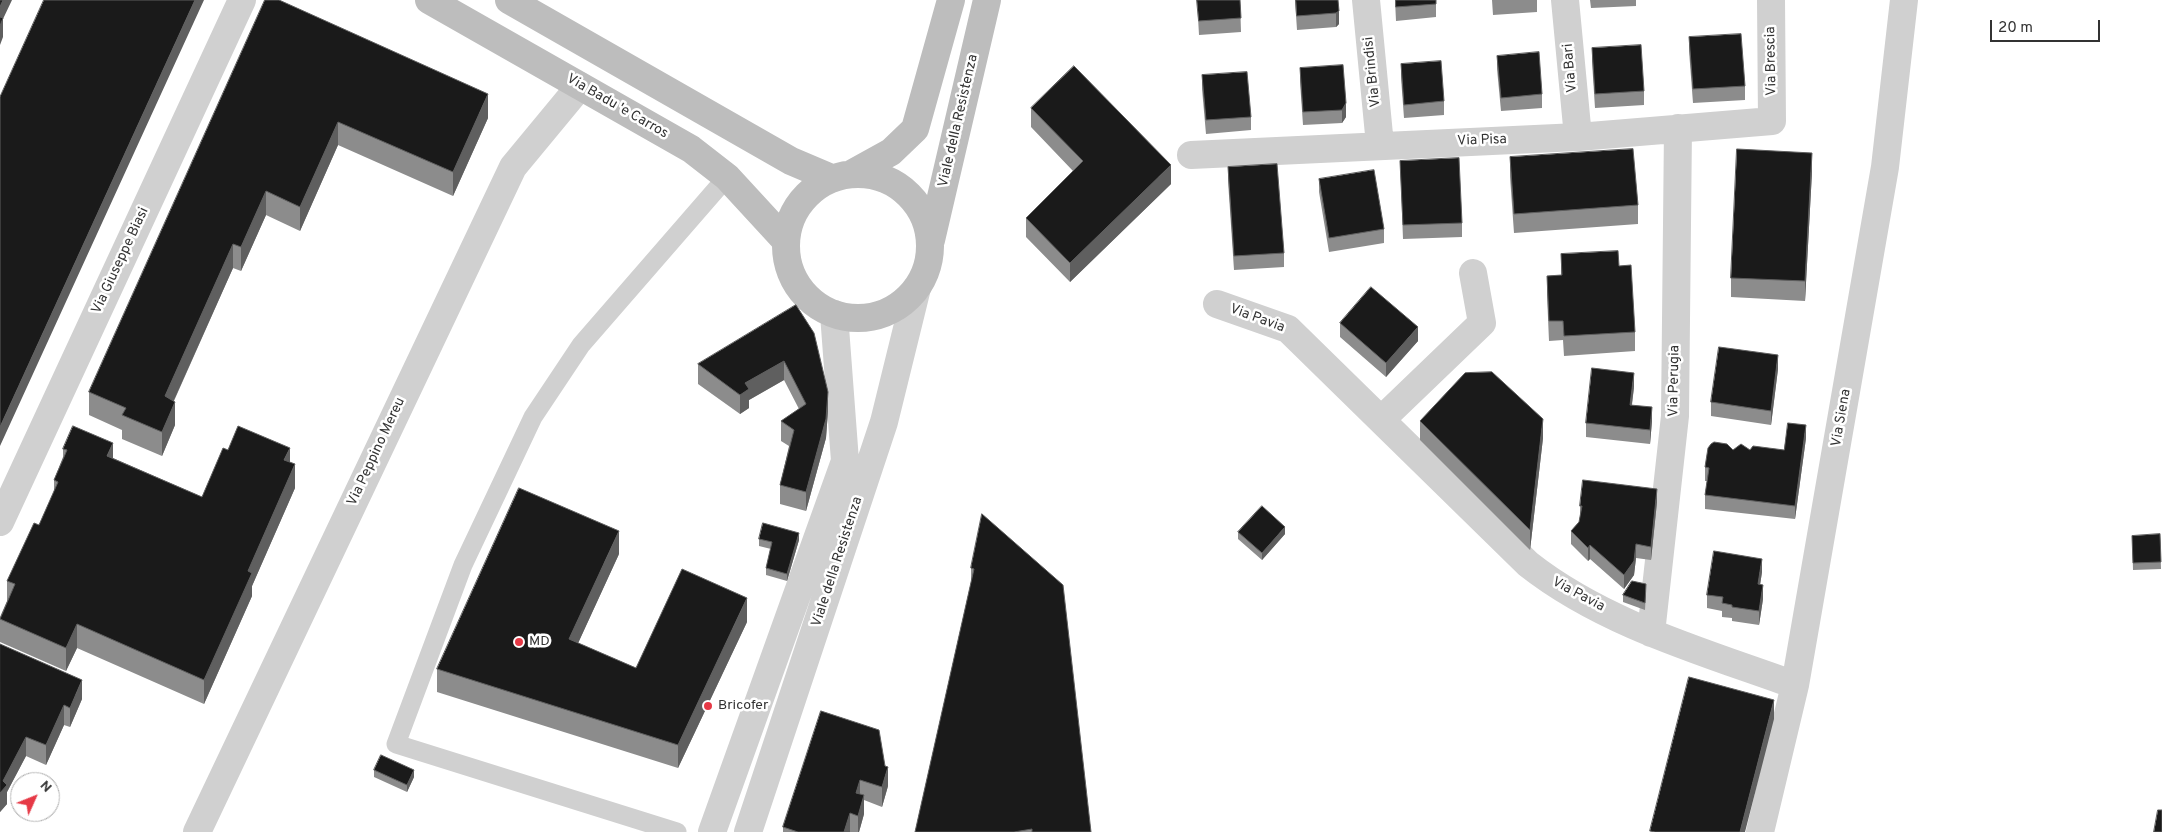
<!DOCTYPE html>
<html>
<head>
<meta charset="utf-8">
<style>
	body { margin:0 }
	#map { position:relative; width:2162px; height:832px; overflow:hidden; background:#fff; font-family:Overpass,sans-serif }
	canvas { display:block }
	.north { position:absolute; left:10px; top:772px; width:50px; height:50px; box-sizing:border-box; background:#fff; border:1px solid #adadad; border-radius:50%; rotate:46deg; font-size:14px; font-weight:700; line-height:20px; text-align:center; color:#333 }
	.north::after { content:''; display:block; margin:auto; width:18px; height:22px; background:#e63946; clip-path:polygon(50% 0,100% 100%,50% 72%,0 100%) }
	.scale { position:absolute; left:1990px; top:20px; width:110px; height:22px; box-sizing:border-box; border:2px solid #333; border-top:0; padding-left:6px; font-size:15px; line-height:18px; white-space:nowrap; color:#333; -webkit-text-stroke:4px #fff; paint-order:stroke }
</style>
</head>
<body>
<div id="map">
<canvas width="2162" height="832"></canvas>
<div class="north">N</div>
<div class="scale">20 m</div>
</div>
<script>
const ctx = document.querySelector('canvas').getContext('2d');
ctx.lineJoin = 'round';
function strokePath(path, color, width, dash) { ctx.strokeStyle = color; ctx.lineWidth = width; ctx.lineCap = dash ? 'butt' : 'round'; ctx.setLineDash(dash || []); ctx.stroke(path); }
function paint(path, color) { ctx.fillStyle = color; ctx.fill(path, 'evenodd'); }
function label(font, color, halo, rows, align = 'center') {
  ctx.font = font + ' Overpass,sans-serif'; ctx.lineWidth = 5; ctx.setLineDash([]); ctx.textBaseline = 'middle'; ctx.strokeStyle = halo; ctx.fillStyle = color; for (const [text, x, y, turn = 0] of rows) {
    ctx.save(); ctx.translate(x, y); ctx.rotate((+turn || 0) * Math.PI / 180); ctx.textAlign = isNaN(turn) ? turn : align; if (halo) ctx.strokeText(text, 0, 0); ctx.fillText(text, 0, 0); ctx.restore();
  }
}
strokePath(new Path2D(`
	M677 832 396 744 463 565 533 417 581 345 727 177`), '#d0d0d0', 19);
strokePath(new Path2D(`
	M1366 0 1380 145
	M1565 0 1578 137
	M1191 155 1578 137 1772 121 1771 0
	M1217 304 1288 329 1528 564C1604 624 1704 652 1795 685
	M1381 420 1482 323 1473 273
	M0 522 242 0
	M1651 633 1675 416 1678 128
	M197 832 513 167 580 86
	M1760 832 1795 685 1885 167 1904 0`), '#d0d0d0', 28);
strokePath(new Path2D(`
	M712 832 845 461 834 314
	M748 832 884 422 917 288`), '#d0d0d0', 28);
strokePath(new Path2D(`
	M429 0 691 149 727 177 785 240
	M509 0 791 161 831 178
	M853 173 891 152 915 129 951 0
	M786 246a72 72 0 1 1 144 0a72 72 0 1 1-144 0Z
	M931 240 987 0`), '#bdbdbd', 28);
paint(new Path2D(`
	M265 0 488 118 453 196 338 145 300 231 266 215 241 271 233 268 174 401 175 425 162 456 122 439V430L89 415V392Z
	M1197 0H1240L1241 32 1199 35Z
	M1295 0H1338L1339 24 1336 27 1297 30Z
	M1395 0H1436V17L1396 21Z
	M1492 0H1537V12L1493 15Z
	M1590 0H1636V6L1591 8Z
	M1689 37 1745 86V100L1693 103 1689 51Z
	M1592 48 1644 91V105L1595 108 1592 62Z
	M1497 56 1542 94V108L1501 111 1497 69Z
	M1401 64 1444 101V115L1404 118 1401 78Z
	M1343 65 1346 117 1342 123 1303 125 1300 82V68Z
	M1202 75 1251 117V130L1206 134 1202 89Z
	M1031 108 1171 184 1070 282 1026 237V218L1073 171 1031 127Z
	M1510 157 1638 205V224L1514 233 1510 177Z
	M1400 161 1462 223V237L1403 239Z
	M1228 167 1284 253V267L1234 270 1228 181Z
	M1812 172 1805 301 1731 297V278Z
	M1319 179 1384 229V243L1329 252 1319 192Z
	M1561 254 1619 266 1635 332V351L1564 356 1563 340 1549 341 1547 295V276L1561 275Z
	M796 305 828 411 826 438 806 511 780 504V485L789 446 781 441V421L799 409 784 380 749 400V408L740 414 698 384V364Z
	M1340 323 1418 341 1386 377 1340 337Z
	M1778 369 1771 425 1711 416V402Z
	M1634 387 1632 405 1652 421 1650 444 1586 437V423Z
	M1420 421 1543 438 1530 550 1420 440Z
	M1806 438 1795 519 1705 509V495L1707 481H1705V467L1733 450H1784Z
	M63 449 113 458 202 497 228 450 290 462 295 488 252 586V596L204 704 77 648 66 671 0 642V617L7 601V581L39 525 54 492V480L63 457Z
	M1657 502 1651 560 1636 558 1634 575 1624 589 1590 559 1588 561 1571 544V531L1579 522 1580 517V506Z
	M982 514 1091 832H915L971 582V568Z
	M1238 532 1285 534 1262 560 1238 539Z
	M2160 534 2161 569 2133 570 2132 536Z
	M759 539 799 540 787 581 766 575V568L771 549 759 546Z
	M619 554 578 643 636 668 747 622 678 768 437 692V669Z
	M1762 572 1760 585 1763 599 1759 625 1732 621V618L1722 617V611L1707 608V595Z
	M1646 591 1645 610 1623 602V595Z
	M0 644 82 699 70 727 64 725 46 765 26 756 7 792V804L0 812Z
	M821 711 888 786 882 807 864 800V814L859 832H783V827Z
	M374 770 414 777 407 792 374 777Z`), '#8c8c8c');
paint(new Path2D(`
	M3 0H12L3 19V37L0 45V7Z
	M195 0H204L0 446V427Z
	M1339 11V24L1336 27V13Z
	M488 94V118L453 196V172Z
	M1346 103V117L1342 123V110Z
	M338 122V145L300 231V207Z
	M1812 153V172L1805 301V281Z
	M1171 165V184L1070 282V263Z
	M266 191V215L241 271V247Z
	M233 244V268L165 420V396Z
	M1418 327V341L1386 377V363Z
	M1778 355V369L1771 425V411Z
	M784 361V380L749 400V408L740 414V395L745 383Z
	M1634 373V387L1630 418V405Z
	M828 392V411L826 438 806 511V492Z
	M175 402V425L162 456V432Z
	M1652 407V421L1650 444V430Z
	M1543 419V438L1530 550V530Z
	M1806 425V438L1795 519V506Z
	M113 443V466L107 456Z
	M290 448V472L284 460Z
	M295 464V488L252 586V596L204 704V680L248 571Z
	M1657 489V502L1651 560V547Z
	M1285 527V534L1262 560V553Z
	M619 531V554L569 663V639Z
	M799 533V540L787 581V574Z
	M1636 544V558L1634 575 1624 589V575Z
	M1590 545V559L1588 561V548Z
	M1762 559V572L1758 598V584Z
	M1763 585V599L1759 625V611Z
	M747 598V622L678 768V745Z
	M77 624V648L66 671V648Z
	M82 680V699L70 727V708Z
	M1774 700V719L1745 832H1740Z
	M64 705V725L46 765V745Z
	M26 737V756L7 792V804L0 812V793L3 781Z
	M888 767V786L882 807V787Z
	M414 770V777L407 792V785Z
	M860 780V799L856 793Z
	M864 795V814L859 832H858V816Z
	M850 813V832H844Z`), '#5f5f5f');
const building = new Path2D(`
	M0 0H3L0 7Z
	M44 0H195L0 427V97Z
	M265 0H279L488 94 453 172 338 122 300 207 266 191 241 247 233 244 165 396 175 402 162 432 122 415 126 408 89 392Z
	M1197 0H1240L1241 18 1199 21Z
	M1296 0H1338L1339 11 1336 13 1297 16Z
	M1396 0H1436V4L1396 7Z
	M0 17 3 18 0 26Z
	M1741 34 1745 86 1693 89 1689 37Z
	M1641 45 1644 91 1595 94 1592 48Z
	M1539 52 1542 94 1501 98 1497 56Z
	M1441 61 1444 101 1404 105 1401 64Z
	M1343 65 1346 103 1342 110 1303 112 1300 68Z
	M1074 66 1171 165 1070 263 1026 218 1083 161 1031 108Z
	M1247 72 1251 117 1206 120 1202 75Z
	M1633 149 1638 205 1514 214 1510 157Z
	M1737 149 1812 153 1805 281 1731 278Z
	M1459 158 1462 223 1403 225 1400 161Z
	M1277 164 1284 253 1234 256 1228 167Z
	M1374 170 1384 229 1329 238 1319 179Z
	M1618 251 1619 266 1631 265 1635 332 1564 336 1563 321H1549L1547 276 1562 275 1561 254Z
	M1371 287 1418 327 1386 363 1340 323Z
	M796 305 814 333 828 392 826 419 806 492 780 485 794 430 781 421 806 404 784 361 745 383 749 389 740 395 698 364Z
	M1719 347 1778 355 1771 411 1711 402Z
	M1592 368 1634 373 1630 405 1652 407 1650 430 1586 423Z
	M1492 372 1543 419 1530 530 1420 421 1465 373Z
	M1788 423 1806 425 1795 506 1705 495 1709 468 1705 467 1708 448 1711 444 1714 442 1727 444 1733 450 1741 444 1750 450 1753 446 1784 450Z
	M73 426 113 443 107 456 202 497 223 448 228 450 238 426 290 448 284 460 295 464 248 571 252 573 204 680 77 624 66 648 0 619 15 584 7 581 34 523 39 525 58 482 54 480 67 450 63 449Z
	M1583 480 1657 489 1651 547 1636 544 1634 561 1624 575 1590 545 1588 548 1571 531 1579 522 1582 506H1580Z
	M519 488 619 531 569 639 636 668 682 569 747 598 678 745 437 669Z
	M1262 506 1285 527 1262 553 1238 532Z
	M982 514 1063 585 1091 832H1032V829L1014 832H915L974 569 971 568Z
	M763 523 799 533 787 574 766 568 772 542 759 539Z
	M2160 534 2161 562 2133 563 2132 536Z
	M1714 551 1762 559 1758 584 1763 585 1759 611 1732 607V605L1722 603 1723 597 1707 595Z
	M1632 581 1646 584 1645 603 1623 595Z
	M0 644 82 680 70 708 64 705 46 745 26 737 3 781 7 785 0 793Z
	M1689 677 1774 700 1740 832H1655L1650 831Z
	M821 711 879 730 885 766 888 767 882 787 860 780 856 793 864 795 858 816 850 813 844 832H798L783 827Z
	M381 755 414 770 407 785 374 770Z
	M2158 810H2162V832H2154Z`);
paint(building, '#1a1a1a');
strokePath(building, '#5f5f5f', 1);
for (const [x, y, r, color] of [
	[519,642,5,"#e63946"],
	[708,706,5,"#e63946"]
]) { const dot = new Path2D(); dot.arc(x, y, r, 0, 2 * Math.PI); ctx.fillStyle = color; ctx.fill(dot); strokePath(dot, '#fff', 2); }
label('14px', '#333', '#fff', [
	["Via Brescia",1772,61,-91],
	["Via Bari",1571,68,-95],
	["Via Brindisi",1373,72,-96],
	["Via Badu 'e Carros",617,107,30],
	["Viale della Resistenza",959,121,-77],
	["Via Pisa",1482,141,-2],
	["Via Giuseppe Biasi",121,261,-65],
	["Via Pavia",1257,319,20],
	["Via Perugia",1675,381,-89],
	["Via Siena",1842,418,-80],
	["Via Peppino Mereu",377,452,-65],
	["Viale della Resistenza",838,562,-72],
	["Via Pavia",1578,595,28]
]);
label('14px', '#333', '#fff', [
	["MD",529,642],
	["Bricofer",718,706]
], 'left');
</script>
</body>
</html>
